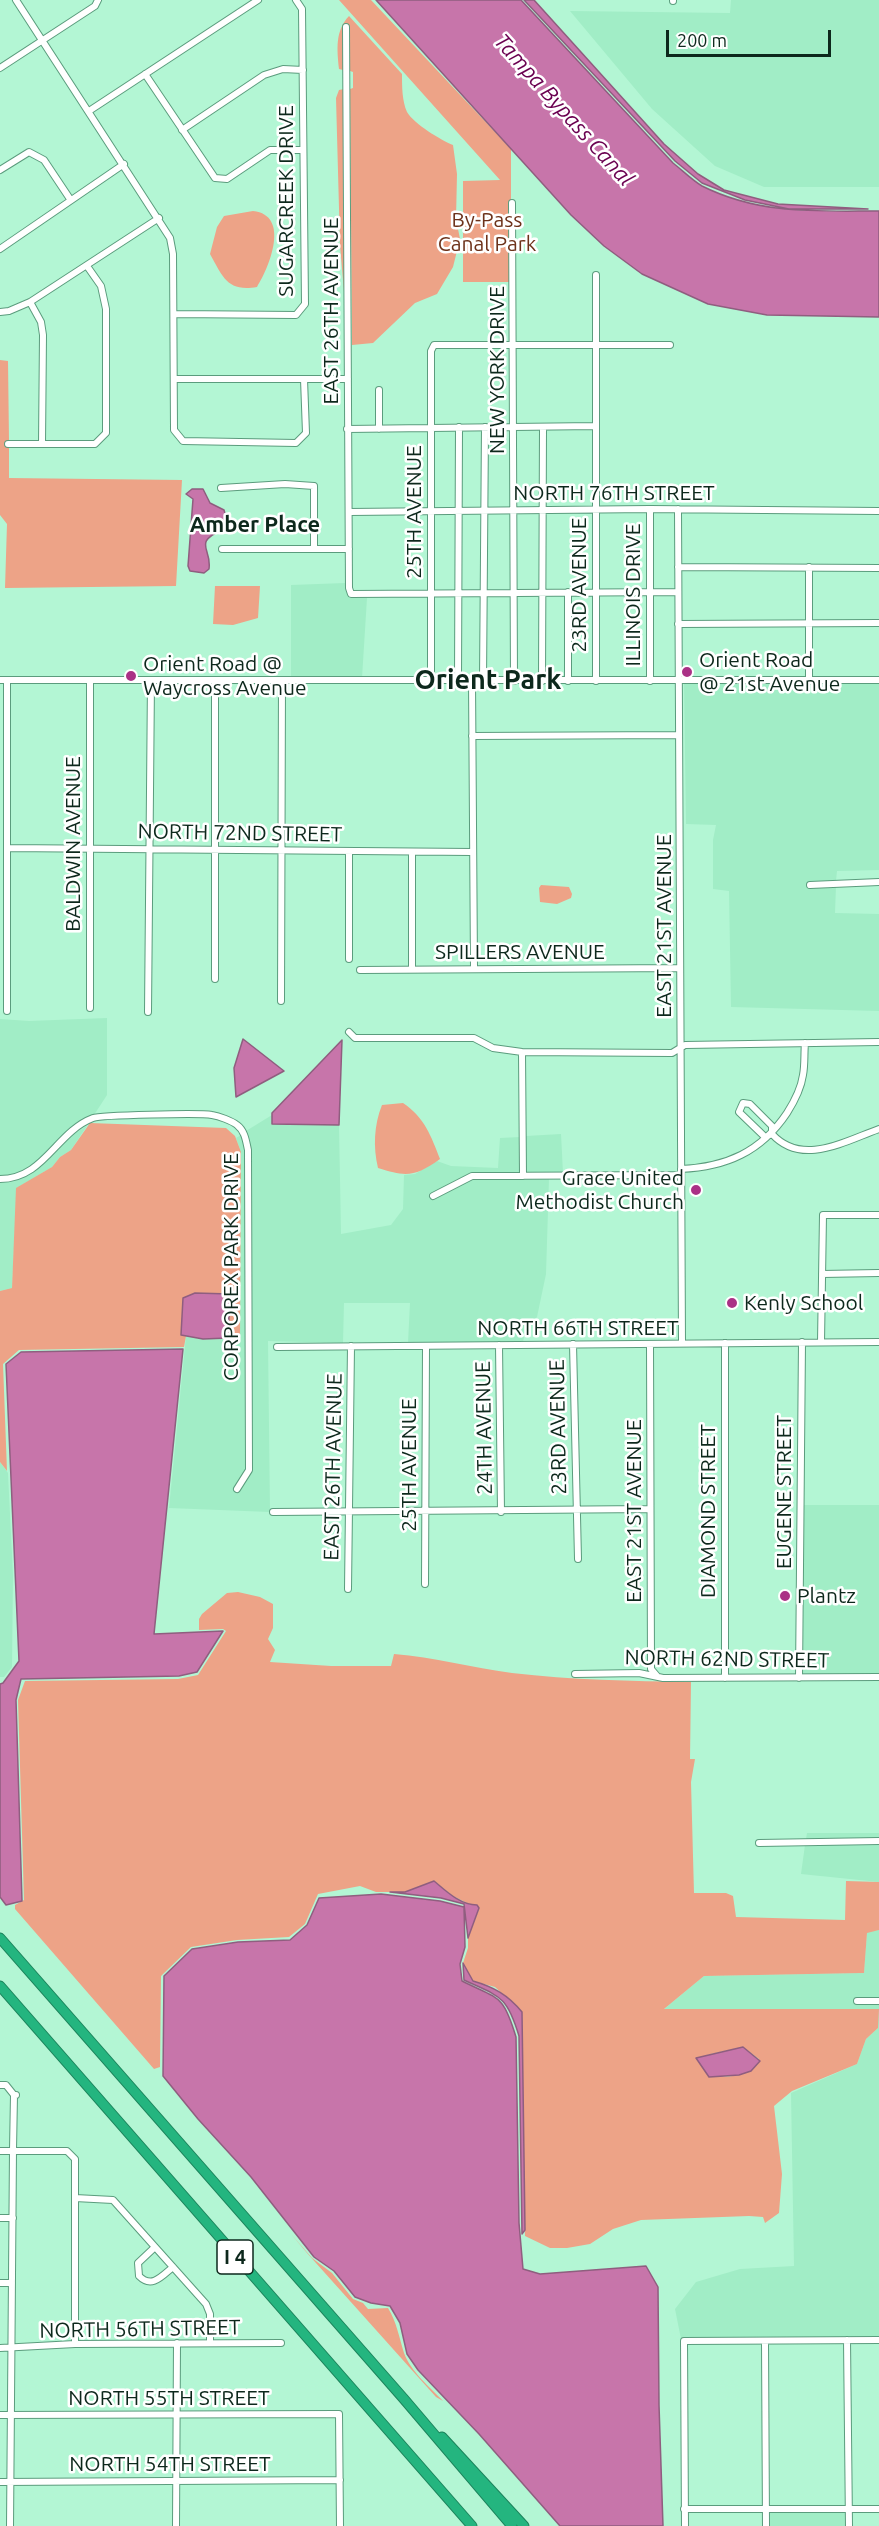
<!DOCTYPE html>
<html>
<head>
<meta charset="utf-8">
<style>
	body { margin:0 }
	#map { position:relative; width:879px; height:2526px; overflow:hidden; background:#b3f6d4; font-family:Ubuntu,sans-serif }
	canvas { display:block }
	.scale { position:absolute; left:666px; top:30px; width:165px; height:27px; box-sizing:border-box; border:3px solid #0d281c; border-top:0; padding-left:8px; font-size:18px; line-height:21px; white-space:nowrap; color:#0d281c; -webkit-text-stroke:4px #fff; paint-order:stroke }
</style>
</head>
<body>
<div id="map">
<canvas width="879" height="2526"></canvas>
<div class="scale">200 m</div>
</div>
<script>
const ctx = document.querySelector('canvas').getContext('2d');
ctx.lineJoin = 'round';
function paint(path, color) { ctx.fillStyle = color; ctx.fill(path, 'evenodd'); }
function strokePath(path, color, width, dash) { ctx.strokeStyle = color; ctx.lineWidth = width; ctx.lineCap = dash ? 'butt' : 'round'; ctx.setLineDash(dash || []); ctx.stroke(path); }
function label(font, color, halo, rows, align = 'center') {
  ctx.font = font + ' Ubuntu,sans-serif'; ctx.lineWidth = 5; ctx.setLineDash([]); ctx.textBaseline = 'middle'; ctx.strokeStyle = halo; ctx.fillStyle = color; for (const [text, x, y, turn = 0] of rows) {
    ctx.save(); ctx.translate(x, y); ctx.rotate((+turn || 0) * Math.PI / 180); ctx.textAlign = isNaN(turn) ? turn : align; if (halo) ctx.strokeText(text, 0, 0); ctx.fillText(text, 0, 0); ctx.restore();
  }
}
paint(new Path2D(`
	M731 0H879V187H764L715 166 652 109 570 11 730 13Z
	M345 583 350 598H367L362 678H291V585Z
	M879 682V870L837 871 836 881 807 882V888L836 886 835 913 879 914V1011L731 1007 729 891 713 889V840L716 825 686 824 684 684Z
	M107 1018V1095L94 1115 68 1131 26 1171 0 1176V1019L29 1021Z
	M272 1115V1124L339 1125 341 1234 391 1225 403 1209 404 1175 415 1174 437 1161 451 1166 498 1168 500 1138 520 1137V1173L472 1174 428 1195 432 1200 473 1179 549 1178 546 1274 537 1317 526 1329 523 1342 408 1343 410 1303H344L343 1343 268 1341 270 1512 169 1508 186 1336 203 1339 240 1337 241 1152 236 1138 241 1135 245 1150 246 1469 233 1490 238 1492 252 1470 251 1150 246 1131Z
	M87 1126 71 1150 60 1157 52 1167 17 1188 12 1288 0 1291V1181H10L30 1175 50 1158 72 1135Z
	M561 1134 563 1173H526V1136Z
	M0 1462 8 1473 13 1575 12 1667 4 1677H0Z
	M804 1505H879V1673L803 1674Z
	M807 1833H879V1838L806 1839Z
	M879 1844V1882L801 1874 805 1845Z
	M879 1930V1998H854V2003L879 2004V2337L681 2339 675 2309 696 2282 740 2269 794 2266 791 2093 857 2064 866 2039 878 2028 663 2010 704 1976 864 1973 867 1932Z
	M769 2512H845V2526H769Z`), '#a1edc6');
paint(new Path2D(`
	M339 0H371L511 149V282H463V181L500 180Z
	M349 16 402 74C402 86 402 101 407 112 414 124 441 140 453 145L457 174 456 219 460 239 453 267 437 294 415 303 373 343 352 345 350 89 353 88V72L350 71 349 24H343V70L339 69C337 49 335 31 349 16Z
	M344 89V292L340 245 336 98 339 90Z
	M253 211C291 215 269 268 257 287 227 292 223 277 210 254L217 227 224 216Z
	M0 360 8 361 9 441H5V446L9 447V478L182 480 176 586 5 588 7 524 0 515Z
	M215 586H260L258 618 233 625 213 624Z
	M541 885 569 887 572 894 571 898 557 904 540 902 539 888Z
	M403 1103C425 1118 431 1136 440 1159 415 1177 406 1177 378 1168 373 1147 374 1125 382 1105Z
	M90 1123 226 1128 235 1136 241 1152 240 1338H228L230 1294 182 1335 186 1336 184 1347 19 1350 3 1364 7 1471 0 1462V1291L12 1288 16 1188 52 1167 60 1157 71 1150Z
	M238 1592 260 1597 273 1604V1628L268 1639 275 1650 270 1662 331 1666H391L394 1654C434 1657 472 1668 512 1673 571 1680 631 1681 691 1682L690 1759H695L691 1782 694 1893H726L733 1896 736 1917 845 1920 846 1881 879 1882V1930L867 1933 864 1973 704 1976 664 2009H879L878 2028 866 2039 857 2064 792 2091 774 2106 782 2174 779 2213 765 2223 763 2217 749 2216 641 2220 613 2229 590 2244 567 2248H550L525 2236 522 2012 495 1987 473 1981 463 1963 468 1948V1938L479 1909 453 1896 434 1881 405 1892H376L360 1886 318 1894 305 1924 289 1937 237 1940 191 1947 161 1976 160 2067 154 2069 15 1909V1905L24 1900 18 1700 25 1681 178 1679 198 1675 226 1631 223 1629 199 1630V1619L202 1614 227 1593ZM743 2047 759 2059C757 2075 726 2079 714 2075 706 2073 702 2065 697 2059L711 2054Z
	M291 2234 312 2258 332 2273 353 2299 363 2303 368 2309 388 2308C397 2323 399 2337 404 2353 411 2372 430 2387 443 2401L436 2397 307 2253Z`), '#eda387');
const water = new Path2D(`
	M376 0H521L673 163C682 170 692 180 702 186 760 215 816 211 879 211V317L767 315 708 304 642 274 604 246 571 215Z
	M524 0H534L664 144 698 174 724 190 778 204 868 209H789L745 200 702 183 675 161Z
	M192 489H203L210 503 224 510 226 517 223 529C192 544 212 547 209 569L204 573 190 571 188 566 193 499 186 494Z
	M243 1039 284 1071 236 1097 234 1068Z
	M342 1040 339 1125 272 1124V1113Z
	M195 1293 230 1294 228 1338 203 1339 181 1335 183 1298Z
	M183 1349 154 1634 223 1631 197 1672 179 1676 21 1679 16 1700 22 1901 6 1905 0 1897V1684L3 1683 19 1661 6 1364 21 1352Z
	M434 1881C446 1891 460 1905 477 1905L479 1908 468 1938 464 1904 441 1898 390 1892H405Z
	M381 1894 440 1901 464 1907 465 1947 460 1964 462 1981C500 2000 503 1994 516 2037L519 2223 523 2269 540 2274 646 2266 658 2287 659 2405 663 2526H560L479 2434 418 2370 407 2354 400 2323 390 2306 371 2303 355 2297 334 2271 314 2257 251 2177 198 2119 163 2076 164 1976 192 1949 238 1942 290 1940 307 1925 319 1898Z
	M463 1963 473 1981C494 1987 508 1995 522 2012L525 2230 522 2234 519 2036C507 1996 501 1997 464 1980Z
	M743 2047 760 2061 751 2071 739 2075 709 2077 696 2058Z`);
paint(water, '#c775aa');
strokePath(water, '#8f5e7f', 1.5);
const minor = new Path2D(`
	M16 0 170 238 173 254 174 430 183 441 296 443 306 433 304 379
	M673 1V0
	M346 27 349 588 351 594 678 592
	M0 68 95 6 98 0
	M145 74 215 178 227 179 270 150H303
	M89 111 258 0
	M182 130 264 75 283 69 303 70
	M0 170 29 152 44 160 70 199
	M512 203 514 681
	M0 249 124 164
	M596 275V681
	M30 302 41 322 43 335 42 444
	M0 312 9 311 30 302 159 218
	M174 314 296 315 305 304 302 9 296 0
	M174 379H348
	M347 429 595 426
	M379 429V390
	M8 444H95L106 433V309L101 286 87 266
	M221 488 285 484 314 486V549
	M650 509V681
	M678 509 682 1343
	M349 512 650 509 879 511
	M222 549H349
	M678 567 879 568
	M809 567V681
	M568 592V681
	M678 624 879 623
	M0 680H879
	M7 680V1011
	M90 680V1008
	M431 681V351L434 345H670
	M458 681 459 427
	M472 681 474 968
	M483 681 485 427
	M542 681 543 427
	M472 736 679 735
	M7 848 472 852
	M349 851V959
	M412 852V969
	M810 885 879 882
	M360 970 680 968
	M215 979V680
	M281 1001 282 680
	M148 1012 151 680
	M349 1032 355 1038H474L493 1048 522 1052 672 1053 685 1045 879 1042
	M522 1052 523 1176
	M772 1134 765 1137 739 1112 743 1103 750 1104 772 1126V1134C802 1167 845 1141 879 1129
	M681 1169C726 1167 761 1152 787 1113 794 1102 801 1089 803 1075 805 1065 804 1053 805 1043
	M0 1179C44 1179 56 1132 93 1118 101 1115 200 1113 212 1115 219 1116 232 1121 237 1125 245 1131 246 1141 248 1150L249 1470 237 1489
	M433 1196 472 1176 681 1175
	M822 1274 879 1273
	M821 1342 823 1215H879
	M573 1344 578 1559
	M650 1344 651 1669 657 1676
	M499 1345 501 1512
	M277 1347 879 1342
	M273 1512 649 1509
	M425 1584 426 1346
	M348 1589 351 1346
	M575 1674 639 1673 663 1678 879 1677
	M725 1678V1343
	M799 1678 802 1342
	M759 1843 879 1841
	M857 2001H879
	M0 2085H6L14 2095
	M0 2151H67L75 2159V2344
	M75 2198 113 2200 206 2304 210 2314V2343
	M0 2218H13
	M155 2247 138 2263 139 2276C152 2289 162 2276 173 2267
	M0 2283H12
	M847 2340 849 2526
	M765 2342 766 2526
	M0 2348 75 2344 281 2343
	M0 2415 339 2414 340 2526
	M0 2482 340 2480
	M684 2509H879
	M10 2526 13 2150 14 2095H16
	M176 2526 177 2343
	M685 2526 684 2341 879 2340`);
const highway = new Path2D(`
	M0 1938 404 2399 512 2526
	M0 1986 472 2526
	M442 2437 524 2526`);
strokePath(minor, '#5b9c7d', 8);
strokePath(highway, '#1c845c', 11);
strokePath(minor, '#fff', 6);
strokePath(highway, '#24b57f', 9);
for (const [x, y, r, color] of [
	[687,672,6,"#aa3186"],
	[131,676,6,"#aa3186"],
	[696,1190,6,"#aa3186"],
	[732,1303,6,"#aa3186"],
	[785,1596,6,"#aa3186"]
]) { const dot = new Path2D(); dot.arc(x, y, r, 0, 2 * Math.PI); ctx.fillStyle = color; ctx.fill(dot); strokePath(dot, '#fff', 2); }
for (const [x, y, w] of [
	[235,2257,36]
]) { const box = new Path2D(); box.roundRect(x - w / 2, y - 17, w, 34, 4.5); ctx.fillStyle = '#fff'; ctx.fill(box); strokePath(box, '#0d281c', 1.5); }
label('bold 20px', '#0d281c', null, [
	["I 4",235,2257]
]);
label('21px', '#0d281c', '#fff', [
	["SUGARCREEK DRIVE",286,201,-90],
	["EAST 26TH AVENUE",331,311,-90],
	["NEW YORK DRIVE",497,370,-90],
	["NORTH 76TH STREET",614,493],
	["25TH AVENUE",414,512,-90],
	["23RD AVENUE",579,585,-90],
	["ILLINOIS DRIVE",633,595,-90],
	["NORTH 72ND STREET",240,833,1],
	["BALDWIN AVENUE",73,844,-90],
	["EAST 21ST AVENUE",664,926,-90],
	["SPILLERS AVENUE",520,952],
	["CORPOREX PARK DRIVE",231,1267,-90],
	["NORTH 66TH STREET",578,1328],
	["23RD AVENUE",558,1427,-91],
	["24TH AVENUE",484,1428,-91],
	["25TH AVENUE",409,1465,-90],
	["EAST 26TH AVENUE",333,1467,-89],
	["EUGENE STREET",784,1492,-90],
	["EAST 21ST AVENUE",634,1511,-90],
	["DIAMOND STREET",708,1511,-90],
	["NORTH 62ND STREET",727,1659,1],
	["NORTH 56TH STREET",140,2329,-1],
	["NORTH 55TH STREET",169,2398],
	["NORTH 54TH STREET",170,2464]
]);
label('21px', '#6d321a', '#fff', [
	["By-Pass",487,220],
	["Canal Park",487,244]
]);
label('21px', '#0d281c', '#fff', [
	["Orient Road",699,660],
	["@ 21st Avenue",699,684],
	["Orient Road @",143,664],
	["Waycross Avenue",143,688],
	["Grace United",684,1178,"right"],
	["Methodist Church",684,1202,"right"],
	["Kenly School",744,1303],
	["Plantz",797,1596]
], 'left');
label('italic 22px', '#6a0050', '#fff', [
	["Tampa Bypass Canal",564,110,48]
]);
label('bold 22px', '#0d281c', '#fff', [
	["Amber Place",255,525]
]);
label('bold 27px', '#0d281c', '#fff', [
	["Orient Park",488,680]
]);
</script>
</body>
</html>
